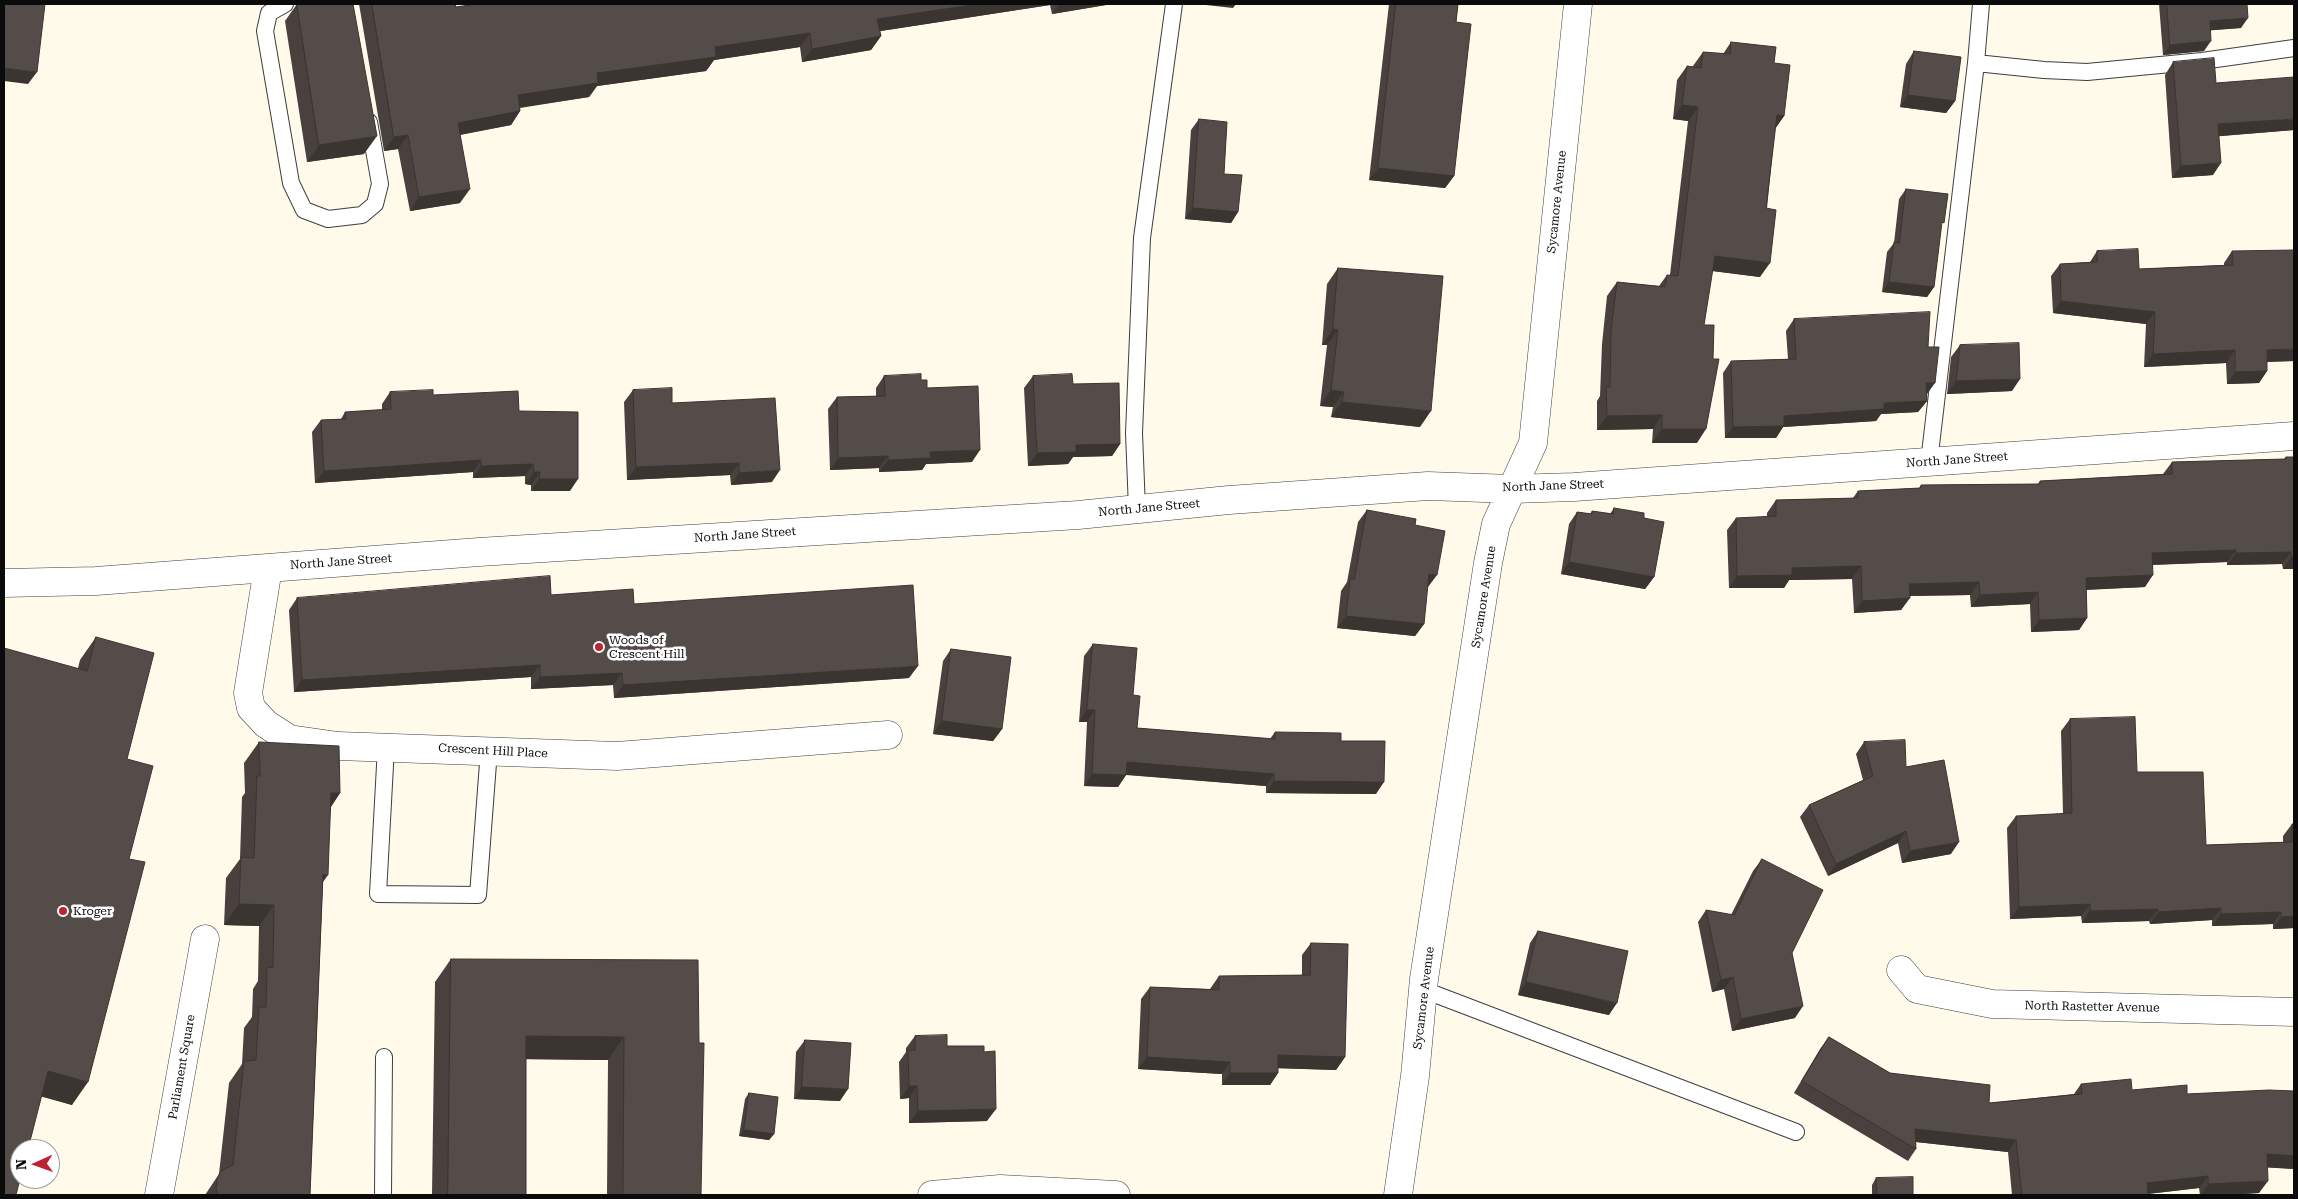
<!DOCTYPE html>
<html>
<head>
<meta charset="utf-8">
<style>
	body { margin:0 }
	#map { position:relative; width:2298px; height:1199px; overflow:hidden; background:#fffaea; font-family:"Roboto Serif",serif }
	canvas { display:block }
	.frame { position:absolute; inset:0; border:5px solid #0b0b0b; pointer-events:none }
	.north { position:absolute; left:10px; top:1139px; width:50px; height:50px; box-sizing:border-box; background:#fff; border:1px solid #9d9d9d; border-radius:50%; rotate:268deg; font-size:14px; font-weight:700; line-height:20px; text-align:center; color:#0b0b0b }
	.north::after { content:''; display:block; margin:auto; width:18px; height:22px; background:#bc2333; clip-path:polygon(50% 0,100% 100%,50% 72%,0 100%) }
</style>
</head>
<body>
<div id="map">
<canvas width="2298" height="1199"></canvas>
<div class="frame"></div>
<div class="north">N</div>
</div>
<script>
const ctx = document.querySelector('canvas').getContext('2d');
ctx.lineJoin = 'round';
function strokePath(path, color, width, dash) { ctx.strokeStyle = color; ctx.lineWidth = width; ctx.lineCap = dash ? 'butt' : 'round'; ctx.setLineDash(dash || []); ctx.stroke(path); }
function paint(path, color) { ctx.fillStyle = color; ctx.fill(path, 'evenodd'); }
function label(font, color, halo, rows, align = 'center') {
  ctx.font = font + ' "Roboto Serif",serif'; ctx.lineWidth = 5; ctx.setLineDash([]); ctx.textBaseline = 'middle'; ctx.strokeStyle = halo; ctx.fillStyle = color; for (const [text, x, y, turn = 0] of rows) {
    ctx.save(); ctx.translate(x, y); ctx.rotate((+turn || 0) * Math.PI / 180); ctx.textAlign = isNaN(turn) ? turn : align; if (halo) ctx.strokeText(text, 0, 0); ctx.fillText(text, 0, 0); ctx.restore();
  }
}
const lane = new Path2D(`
	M285 4 269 13 265 31 291 183 304 210 328 219 362 215 375 204 380 184 369 122
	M1981 4 1976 63 2044 70 2087 72 2202 61 2294 48
	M1929 462 1976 63
	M1137 509 1134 433 1142 238 1174 4
	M386 747 378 894 478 895 489 750
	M1424 990 1796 1132
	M383 1195 384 1057`);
const street = new Path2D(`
	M268 568 248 693 251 708 266 724 289 739 338 746 617 756 888 735
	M4 583 96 581 479 552 1078 515 1229 500 1428 486 1512 489 1574 487 2294 436
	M1901 970 1917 989 1992 1004 2294 1012
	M159 1195 205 939
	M932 1195 1000 1189 1116 1195
	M1398 1195 1415 1076 1424 979 1488 563 1496 524 1533 443 1578 4`);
strokePath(lane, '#3e3e3e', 18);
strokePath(street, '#3e3e3e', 29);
strokePath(lane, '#fff', 16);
strokePath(street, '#fff', 28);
paint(new Path2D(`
	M297 4 364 154 307 162 285 21Z
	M359 4H455L456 7 477 4H1112L1052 14 1050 5 880 31 881 36 871 50 802 62 800 47 714 60 706 71 597 86 589 97 520 108V111L511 125 460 135V203L410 211 398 149 384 151Z
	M1389 4H1458L1456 22 1454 176 1445 188 1369 180Z
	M2159 4H2247L2241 28 2210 30 2204 51 2163 55Z
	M1731 42 1774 63 1784 116 1775 129 1760 277 1712 271 1704 325 1697 443H1652L1653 429 1597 430V401L1600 396 1602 344 1607 296 1617 282 1659 286 1667 275H1670L1688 121 1673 119 1677 80 1687 66 1693 67V66L1703 52 1723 54Z
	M1914 51 1955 101 1946 113 1900 107 1906 64Z
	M2173 62 2216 83 2294 130 2219 136 2213 175 2172 178 2165 75Z
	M1199 119 1224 174 1238 212 1231 223 1185 219 1191 130Z
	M1906 189 1941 227 1934 287 1927 297 1882 292 1887 252 1894 243 1899 199Z
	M2097 251 2139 269 2224 265V263L2232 251 2294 361 2267 362V371L2259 383 2227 384 2226 363 2144 367 2146 324 2053 313 2051 276 2060 264 2090 262Z
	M1338 268 1420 427 1331 417 1333 407 1320 406 1327 345H1322L1327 284Z
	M1794 319 1928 347 1927 401 1918 412 1881 414 1876 421 1783 427 1776 438H1725L1723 373 1731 361 1788 359 1786 331Z
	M1960 345 2012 391 1947 394 1951 357Z
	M884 376 921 380 927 388 972 462 926 464 922 470 879 472V468L830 470 828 409 837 397 876 396V388Z
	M1033 376 1073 384 1120 444 1112 456 1073 457 1068 464 1028 466 1024 388Z
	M633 390 672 403 772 482 731 485 730 475 627 480 624 402Z
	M390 392 433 395 519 411 570 491H531V485L525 484V476L473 478V472L315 483 312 432 321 420 341 419 345 412 382 410V404Z
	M2286 457H2294V569H2283L2282 564 2227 565V562L2153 565 2145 587 2086 590 2087 618 2079 630 2031 632 2030 604 1971 607 1970 595 1910 596 1901 610 1854 613 1852 579 1789 580 1784 588H1729L1727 530 1736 518 1767 517V513L1776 500 1853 498 1858 491 1919 488 1921 485 2038 484 2040 481 2163 474 2172 462 2284 459Z
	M1614 508 1644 518 1654 577 1645 589 1561 574 1569 524 1577 512 1590 514 1592 511 1610 514Z
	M1367 510 1415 525 1428 587H1427L1424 624 1415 636 1337 628 1341 591 1347 582 1358 522Z
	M551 595 634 604 909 678 614 698 613 685 531 689V677L294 692 289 610 297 598Z
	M96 637 127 759 129 859 72 1105 42 1096 78 668 80 660Z
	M1093 644 1133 695 1137 728 1270 739 1275 732 1341 741 1376 794 1266 793V786L1126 775 1118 787 1084 786 1087 722H1079L1084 656Z
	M951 649 1002 729 993 741 933 734 943 661Z
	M2070 719 2137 772 2206 845 2283 842V836L2292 824 2294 928 2273 929V924L2212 926V920L2150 924 2149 921 2082 923 2081 916 2010 919 2007 828 2016 816 2063 814 2061 731Z
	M259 742 340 793 331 807 323 882 310 1195H205L219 1174 229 1083 242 1064 244 1028 252 1017 253 989 258 981 259 926 224 925 226 878 240 859 242 797 245 793 244 763Z
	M1864 742 1906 767 1951 854 1902 863 1898 843 1828 876 1800 817 1809 805 1863 780 1856 754Z
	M1762 859 1792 953 1795 1018 1732 1031 1724 989 1712 992 1698 922 1706 910 1731 915 1753 871Z
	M1538 931 1609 1015 1518 995 1530 943Z
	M1311 943 1345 1057 1336 1070 1278 1068V1073L1270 1085H1222V1074L1138 1069 1141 999 1150 987 1210 989 1219 976 1302 975V955Z
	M451 959 699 1043 701 1195H607L608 1060 526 1059V1195H432L435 982Z
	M915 1036 947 1046 984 1052 987 1121 909 1123V1098L900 1099 899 1062 906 1052V1048Z
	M1829 1037 1890 1073 1989 1103 2074 1094 2081 1084 2132 1090 2187 1094 2294 1091V1169L2267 1167 2259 1193 2226 1195H2200L2199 1188 2148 1194V1195H2012L2008 1152 1916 1142V1149L1908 1161 1794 1093 1820 1049Z
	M805 1040 840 1101 794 1099 796 1052Z
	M749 1093 774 1134 769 1140 739 1136 745 1099Z
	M1876 1178 1913 1195H1872V1185Z`), '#48413e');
paint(new Path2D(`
	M979 4H1052L1050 5 868 33 877 19Z
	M1059 4H1112L1052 14Z
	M1197 4H1236L1233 8Z
	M2248 18 2241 28 2203 31 2210 21Z
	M810 33 800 47 714 60 706 71 597 86 589 97 508 109 518 95 597 73 715 47Z
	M881 36 871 50 802 62 812 49Z
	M2211 41 2204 51 2163 55 2170 45Z
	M4 68 37 72 28 84 4 81Z
	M1908 95 1955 101 1946 113 1900 107Z
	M1682 105 1698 107 1688 121 1673 119Z
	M520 111 511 125 448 137 458 123Z
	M1777 115 1784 116 1774 130Z
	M2294 119V130L2210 137 2218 124Z
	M408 135 398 149 384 151 394 137Z
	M377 136 364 154 307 162 319 145Z
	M2221 163 2213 175 2172 178 2181 166Z
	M1378 168 1454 176 1445 188 1369 180Z
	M470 189 460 203 410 211 419 197Z
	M1193 208 1238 212 1231 223 1185 219Z
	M1715 256 1770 263 1760 277 1705 270Z
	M1889 282 1934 287 1927 297 1882 292Z
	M2061 301 2155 312 2146 324 2053 313Z
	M1333 329 1338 330 1327 345H1322Z
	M2294 349V361L2258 362 2267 350Z
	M2235 350 2226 363 2144 367 2153 354Z
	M2267 371 2259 383 2227 384 2235 372Z
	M2020 379 2012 391 1947 394 1956 381Z
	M1926 383H1935L1927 394 1918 395Z
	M1331 390 1344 392 1333 407 1320 406Z
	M1927 401 1918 412 1881 414 1876 421 1783 427 1776 438H1725L1733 427 1784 416 1884 403Z
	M1342 402 1431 411 1420 427 1331 417Z
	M1662 415 1653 429 1597 430 1607 416Z
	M1662 429H1706L1697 443H1652Z
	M1120 444 1112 456 1073 457 1068 464 1028 466 1037 453 1076 445Z
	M980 450 972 462 926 464 922 470 879 472 888 460 930 452Z
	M888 456 879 468 830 470 838 458Z
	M481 460 473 472 315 483 324 471Z
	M739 463 730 475 627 480 636 467Z
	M533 464 525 476 473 478 481 466Z
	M780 470 772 482 731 485 739 473Z
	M534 472H540L531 485 525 484Z
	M539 479H578L570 491H531Z
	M2236 550 2227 562 2144 565 2152 553Z
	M2291 552 2282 564 2227 565 2236 553Z
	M2291 557H2294V569H2283Z
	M1569 562 1654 577 1645 589 1561 574Z
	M1861 566 1852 579 1789 580 1784 588H1729L1737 576 1792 568Z
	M1429 574 1437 575 1428 587 1420 586Z
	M2153 575 2145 587 2077 590 2086 578Z
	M1979 582 1970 595 1901 596 1909 584Z
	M2038 592 2030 604 1971 607 1980 595Z
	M1910 598 1901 610 1854 613 1862 601Z
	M1346 616 1424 624 1415 636 1337 628Z
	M2087 618 2079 630 2031 632 2039 620Z
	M540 665 531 677 294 692 302 680Z
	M918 666 909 678 614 698 623 685Z
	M622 673 613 685 531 689 540 677Z
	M1087 710H1095L1087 722H1079Z
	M942 721 1002 729 993 741 933 734Z
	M1127 762 1274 774 1266 786 1118 774Z
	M1092 774 1126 775 1118 787 1084 786Z
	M1274 781 1384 782 1376 794 1266 793Z
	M331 793H340L326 814Z
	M1906 831 1898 843 1828 876 1836 864Z
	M1959 842 1951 854 1902 863 1910 851Z
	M323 874 328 875 313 896Z
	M239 904 274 905 259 926 224 925Z
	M2090 904 2081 916 2010 919 2019 907Z
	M2221 908 2212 920 2150 924 2158 912Z
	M2158 909 2149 921 2082 923 2090 911Z
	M2281 912 2273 924 2212 926 2221 914Z
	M2294 916V928L2273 929 2281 917Z
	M1733 977 1724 989 1712 992 1721 980Z
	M1526 982 1617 1003 1609 1015 1518 995Z
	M1803 1006 1795 1018 1732 1031 1741 1019Z
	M526 1036 624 1037 608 1060 510 1059Z
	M1278 1055 1345 1057 1336 1070 1270 1068Z
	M1147 1057 1230 1062 1222 1074 1138 1069Z
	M48 1071 88 1082 72 1105 32 1094Z
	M1230 1073H1278L1270 1085H1222Z
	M909 1086H917L909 1098 900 1099Z
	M802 1087 848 1089 840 1101 794 1099Z
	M996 1109 987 1121 909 1123 918 1111Z
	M1915 1129 2016 1140 2008 1152 1907 1141Z
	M744 1130 774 1134 769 1140 739 1136Z
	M2267 1154 2294 1156V1169L2258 1167Z
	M2208 1176 2199 1188 2138 1195 2147 1183Z
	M2268 1181 2259 1193 2226 1195H2201L2208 1184Z`), '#3b3532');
const building = new Path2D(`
	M4 4H45L37 72 4 68Z
	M297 4H353L377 136 319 145Z
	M372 4H455L456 7 477 4H979L877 19 881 36 812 49 810 33 715 47 716 57 597 73 598 83 518 95 520 111 458 123 470 189 419 197 408 135 394 137Z
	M1396 4H1458L1456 22 1471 24 1454 176 1378 168Z
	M2167 4H2247L2248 18 2210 21 2211 41 2170 45Z
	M1731 42 1776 47 1774 63 1790 65 1784 116 1777 115 1766 208 1776 210 1770 263 1715 256 1704 325H1714L1713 359H1719L1706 429H1662V415L1607 416 1606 387H1610L1611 330 1617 282 1665 287 1667 275 1678 276 1698 107 1682 105 1687 66 1701 68 1703 52 1730 54Z
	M1914 51 1961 57 1955 101 1908 95Z
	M2214 58 2216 83 2294 77V119L2218 124 2221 163 2181 166 2173 62Z
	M1199 119 1227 122 1224 174 1242 175 1238 212 1193 208Z
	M1906 189 1948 194 1944 223 1942 222 1934 287 1889 282 1894 242 1899 243Z
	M2138 249 2139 269 2233 265 2232 251 2294 250V349L2267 350V371L2235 372V350L2153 354 2155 312 2061 301 2060 264 2097 262V251Z
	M1338 268 1443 276 1431 411 1342 402 1344 392 1331 390 1338 330 1333 329Z
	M1930 312 1928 347H1939L1935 383H1926L1927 401 1884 403V409L1784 416V426L1733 427 1731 361 1796 359 1794 319Z
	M2019 343 2020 379 1956 381 1960 345Z
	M921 374V380H927V388L978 386 980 450 930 452 931 458 888 460V456L838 458 837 397 885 396 884 376Z
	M1072 374 1073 384 1119 383 1120 444 1076 445V452L1037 453 1033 376Z
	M672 388V403L775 398 780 470 739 473V463L636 467 633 390Z
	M433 390V395L518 391 519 411 578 412V479H539L540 472H534L533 464 481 466V460L324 471 321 420 346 419 345 412 391 409 390 392Z
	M2286 457H2294V557H2291V552L2236 553V550L2152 553 2153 575 2086 578 2087 618 2039 620 2038 592 1980 595 1979 582 1909 584 1910 598 1862 601 1861 566 1792 568V575L1737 576 1736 518 1776 516V500L1858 498V491L1921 488V485L2040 484V481L2172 474V462L2286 459Z
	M1614 508 1644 513V518L1664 522 1654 577 1569 562 1577 512 1592 514V511L1613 514Z
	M1367 510 1416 519 1415 525 1445 531 1437 575 1429 574 1424 624 1346 616 1350 579H1354Z
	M550 576 551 595 633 589 634 604 913 585 918 666 623 685 622 673 540 677V665L302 680 297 598Z
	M96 637 154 653 127 759 153 766 129 859 145 862 88 1082 48 1071 28 1149H20V1179L16 1195H4V648L87 671Z
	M1093 644 1137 648 1133 695 1140 696 1137 728 1275 739V732L1341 733V741H1385L1384 782 1274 781V774L1127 762 1126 775 1092 774 1095 710H1087Z
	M951 649 1011 657 1002 729 942 721Z
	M2135 717 2137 772H2203L2206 845 2292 842V824H2294V916L2281 917V912L2221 914V908L2158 912V909L2090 911V904L2019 907 2016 816 2072 813 2070 719Z
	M1905 740 1906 767 1944 760 1959 842 1910 851 1906 831 1836 864 1809 805 1873 776 1864 742Z
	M259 742 339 746 340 793H331L328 875 323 874 310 1195H219L216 1189 217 1179 221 1171 233 1165 244 1061 256 1060 259 1007H266L267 967 273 968 274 905 239 904 241 857 254 858 257 776H260Z
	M1762 859 1823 890 1792 953 1803 1006 1741 1019 1733 977 1721 980 1706 910 1734 915Z
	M1538 931 1628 951 1617 1003 1526 982Z
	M1311 943 1348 944 1345 1057 1278 1055V1073H1230V1062L1147 1057 1150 987 1219 990V976L1310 975Z
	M451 959 698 960 699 1043H704L701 1195H623L624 1037 526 1036V1195H448Z
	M947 1035V1046H984V1052L995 1051 996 1109 918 1111 917 1086H909L908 1050H915V1036Z
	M1829 1037 1890 1073 1990 1085 1989 1103 2082 1094 2081 1084 2131 1079 2132 1090 2187 1085V1094L2269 1090 2294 1091V1156L2267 1154 2268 1181 2208 1184V1176L2147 1183 2148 1195H2022L2016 1140 1915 1129 1916 1149 1802 1081Z
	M805 1040 851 1043 848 1089 802 1087Z
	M749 1093 778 1097 774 1134 744 1130Z
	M1913 1177V1195H1877L1876 1178Z`);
paint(building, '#544c48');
strokePath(building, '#3b3532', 1);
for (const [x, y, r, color] of [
	[599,647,5,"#bc2333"],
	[63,911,5,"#bc2333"]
]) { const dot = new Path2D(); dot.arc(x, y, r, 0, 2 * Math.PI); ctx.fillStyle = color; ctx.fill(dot); strokePath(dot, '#fff', 2); }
label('12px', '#0b0b0b', '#fff', [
	["Sycamore Avenue",1557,202,-84],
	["North Jane Street",1957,460,-4],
	["North Jane Street",1553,486,-2],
	["North Jane Street",1149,508,-5],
	["North Jane Street",745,535,-4],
	["North Jane Street",341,562,-4],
	["Sycamore Avenue",1484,597,-81],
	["Crescent Hill Place",493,751,3],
	["Sycamore Avenue",1424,998,-83],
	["North Rastetter Avenue",2092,1007,1],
	["Parliament Square",182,1067,-80]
]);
label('12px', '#0b0b0b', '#fff', [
	["Woods of",609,640],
	["Crescent Hill",609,654],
	["Kroger",73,911]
], 'left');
</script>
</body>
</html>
